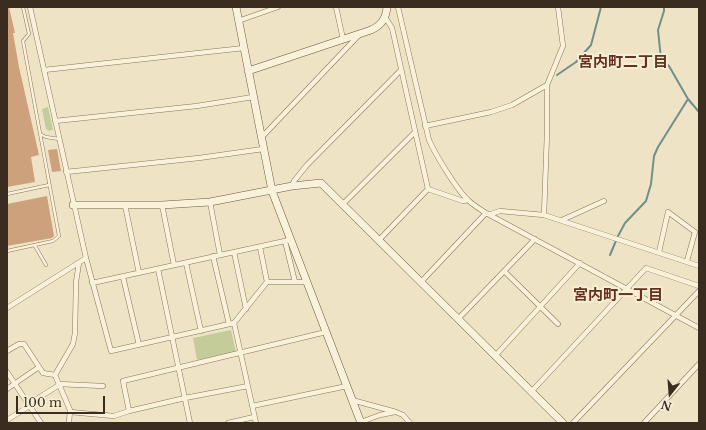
<!DOCTYPE html>
<html>
<head>
<meta charset="utf-8">
<style>
	body { margin:0 }
	#map { position:relative; width:706px; height:430px; overflow:hidden; background:#eee4c5; font-family:"Libre Baskerville",serif }
	canvas { display:block }
	.frame { position:absolute; inset:0; border:8px solid #3a2d1f; pointer-events:none }
	.north { position:absolute; left:650px; top:374px; width:40px; height:40px; -webkit-text-stroke:3px #f6eed5; paint-order:stroke; rotate:197deg; font-size:11px; font-weight:700; line-height:16px; text-align:center; color:#3a2d1f }
	.north::after { content:''; display:block; margin:auto; width:14px; height:18px; background:#3a2d1f; clip-path:polygon(50% 0,100% 100%,50% 72%,0 100%) }
	.scale { position:absolute; left:16px; top:396px; width:89px; height:18px; box-sizing:border-box; border:2px solid #3a2d1f; border-top:0; padding-left:5px; font-size:12px; line-height:14px; white-space:nowrap; color:#3a2d1f; -webkit-text-stroke:3px #f6eed5; paint-order:stroke }
</style>
</head>
<body>
<div id="map">
<canvas width="706" height="430"></canvas>
<div class="frame"></div>
<div class="north">N</div>
<div class="scale">100 m</div>
</div>
<script>
const ctx = document.querySelector('canvas').getContext('2d');
ctx.lineJoin = 'round';
function paint(path, color) { ctx.fillStyle = color; ctx.fill(path, 'evenodd'); }
function strokePath(path, color, width, dash) { ctx.strokeStyle = color; ctx.lineWidth = width; ctx.lineCap = dash ? 'butt' : 'round'; ctx.setLineDash(dash || []); ctx.stroke(path); }
function label(font, color, halo, rows, align = 'center') {
  ctx.font = font + ' "Libre Baskerville","Noto Sans JP",serif'; ctx.lineWidth = 4; ctx.setLineDash([]); ctx.textBaseline = 'middle'; ctx.strokeStyle = halo; ctx.fillStyle = color; for (const [text, x, y, turn = 0] of rows) {
    ctx.save(); ctx.translate(x, y); ctx.rotate((+turn || 0) * Math.PI / 180); ctx.textAlign = isNaN(turn) ? turn : align; if (halo) ctx.strokeText(text, 0, 0); ctx.fillText(text, 0, 0); ctx.restore();
  }
}
paint(new Path2D(`
	M48 107 53 130 49 131 46 129 42 109Z
	M231 330 236 352 197 360 193 338Z`), '#c4cd99');
strokePath(new Path2D(`
	M664 7V11L658 30 661 59 669 66 688 99 699 112
	M557 75 576 62 591 45 601 7
	M610 255 618 236 625 223 646 201 651 184 654 156 658 147 688 99`), '#6d9089', 2);
paint(new Path2D(`
	M7 7H9L15 33H13L19 67 39 155 31 157 35 182 7 187Z
	M57 149 61 171 52 172 48 150Z
	M47 196 54 236 52 238 7 246V204Z`), '#cca17b');
const lane = new Path2D(`
	M40 134 46 137 59 139
	M7 194 49 185
	M35 246 46 265
	M7 251 53 241 59 236 23 41 29 34 23 7`);
const street = new Path2D(`
	M30 7 86 258 111 351 234 323 267 282H307
	M336 7 343 39
	M398 7 429 140C435 154 457 190 468 200 473 205 480 209 486 213L699 328
	M385 17 392 28 428 189
	M238 21 278 7
	M44 70 244 48
	M55 121 197 106 253 97
	M425 126 491 112 512 105 547 85
	M261 138 359 35
	M66 172 199 158 263 149
	M292 186 294 181 307 165 401 70
	M210 202 220 255
	M343 204 415 132
	M125 205 139 273
	M162 205 174 265
	M491 214 500 211 544 215 699 266
	M544 215 547 133V85L563 46 558 7
	M562 220 604 201
	M379 240 428 189 463 201 468 200
	M285 241 295 282
	M260 247 267 282
	M234 252 246 309
	M659 252 668 212 695 232 687 261
	M213 256 229 324
	M186 263 201 331
	M158 269 190 423
	M504 271 558 324
	M123 277 139 345
	M421 282 486 213
	M92 283 285 241 290 239
	M7 308 86 258
	M458 319 535 239
	M234 323 256 423
	M7 351 19 344H24L43 373 55 375
	M496 355 580 263
	M7 372 41 423
	M55 375 73 344 75 333 76 282 79 263
	M55 375 70 410 69 423
	M59 384 103 386
	M248 386 185 398 129 411 123 381 326 332
	M7 389 39 367
	M532 391 646 268 699 286
	M352 400 396 412 403 415 410 423
	M252 406 347 386
	M70 412 114 416 129 411
	M7 420 28 407 29 404 59 385
	M361 422 380 415 395 412
	M228 423 254 417
	M573 423 699 291
	M644 423 699 364`);
const secondary = new Path2D(`
	M236 7 272 191 361 423
	M248 71 371 30C382 25 386 18 387 7
	M73 205H162L210 202 292 186 321 183 563 423`);
strokePath(lane, '#89765b', 3.5);
strokePath(street, '#89765b', 5.5);
strokePath(secondary, '#6b573e', 8);
strokePath(lane, '#f9f1d9', 2.5);
strokePath(street, '#f9f1d9', 4.5);
strokePath(secondary, '#f9f1d9', 7);
label('bold 15px', '#66311e', '#f6eed5', [
	["宮内町二丁目",623,63],
	["宮内町一丁目",618,296]
]);
</script>
</body>
</html>
